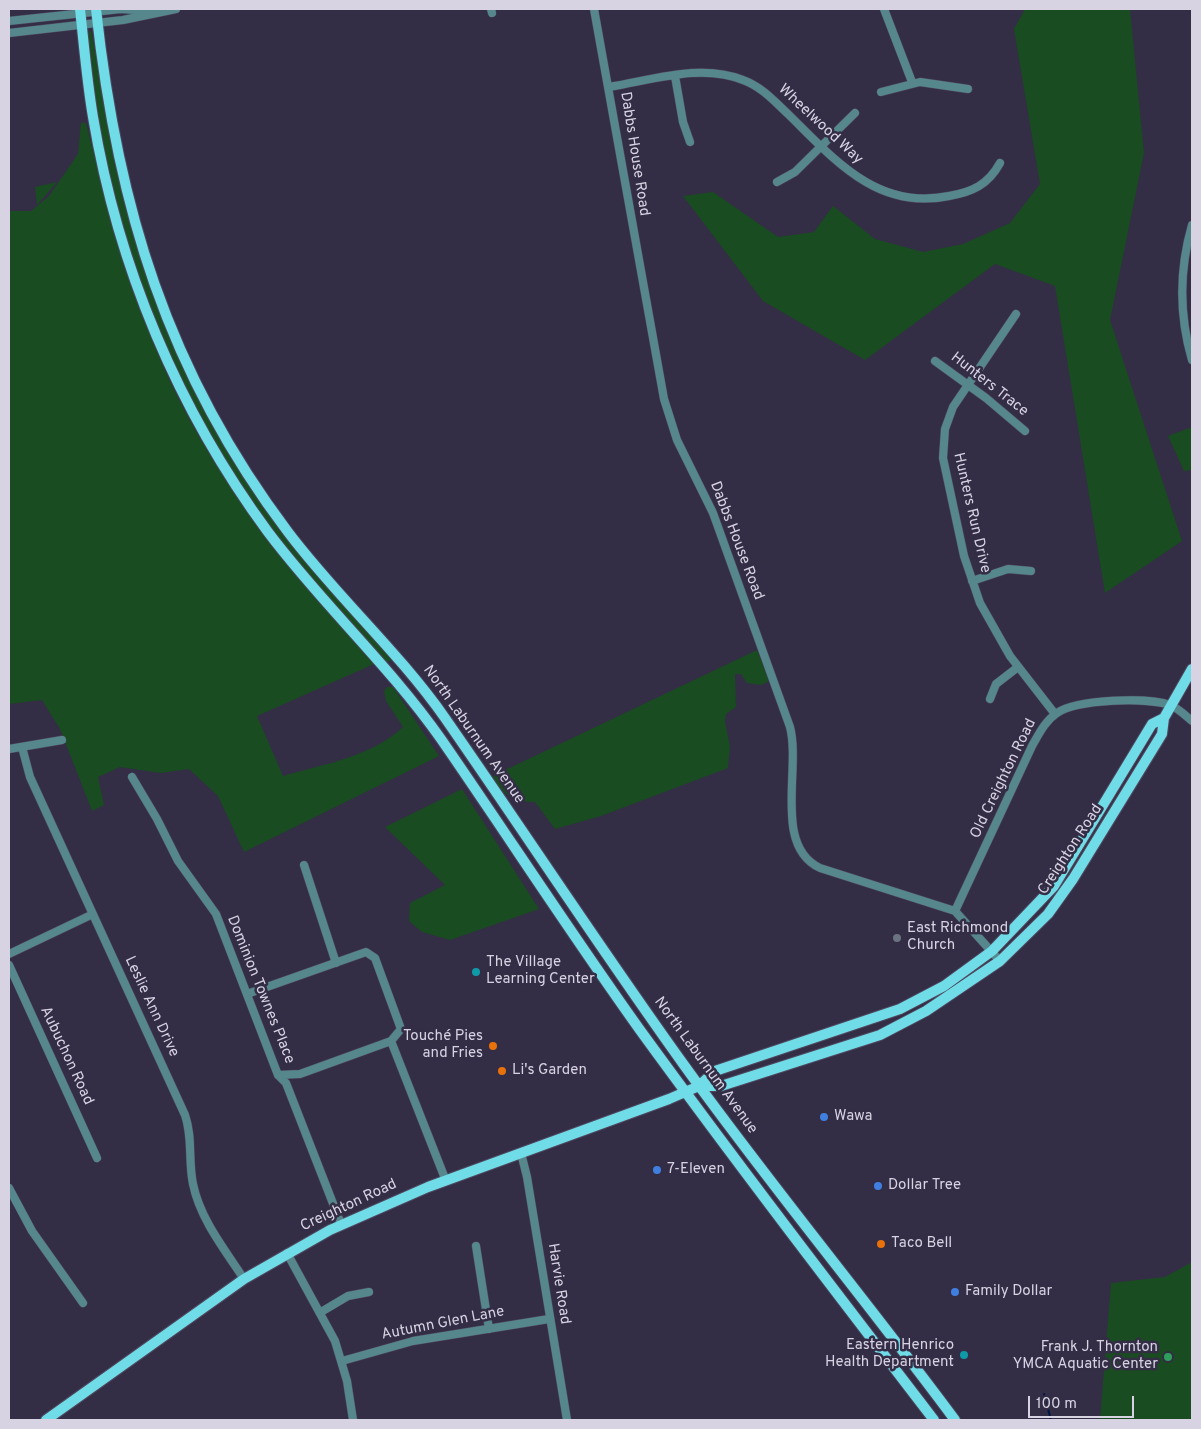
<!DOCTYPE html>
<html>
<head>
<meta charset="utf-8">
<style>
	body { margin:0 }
	#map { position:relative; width:1201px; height:1429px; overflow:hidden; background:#342d46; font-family:Overpass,sans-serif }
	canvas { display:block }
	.frame { position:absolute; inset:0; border:10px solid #d7d3e3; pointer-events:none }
	.scale { position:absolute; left:1028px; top:1396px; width:106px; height:22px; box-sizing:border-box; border:2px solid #d7d3e3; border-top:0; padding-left:6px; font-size:15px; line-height:18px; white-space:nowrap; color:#d7d3e3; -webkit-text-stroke:4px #342d46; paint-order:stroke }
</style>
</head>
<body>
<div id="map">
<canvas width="1201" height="1429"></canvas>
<div class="frame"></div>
<div class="scale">100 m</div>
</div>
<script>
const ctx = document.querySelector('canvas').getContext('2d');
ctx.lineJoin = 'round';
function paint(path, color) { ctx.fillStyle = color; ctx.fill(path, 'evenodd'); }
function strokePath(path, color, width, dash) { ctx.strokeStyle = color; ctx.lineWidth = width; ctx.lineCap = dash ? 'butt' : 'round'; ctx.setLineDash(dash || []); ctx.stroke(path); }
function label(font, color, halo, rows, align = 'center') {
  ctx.font = font + ' Overpass,sans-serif'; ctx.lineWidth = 5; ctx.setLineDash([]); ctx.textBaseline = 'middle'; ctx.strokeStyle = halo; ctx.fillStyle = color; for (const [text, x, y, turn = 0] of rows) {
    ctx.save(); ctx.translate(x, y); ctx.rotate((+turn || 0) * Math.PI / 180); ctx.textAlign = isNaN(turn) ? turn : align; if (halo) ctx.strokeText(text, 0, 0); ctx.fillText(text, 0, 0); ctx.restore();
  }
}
paint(new Path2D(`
	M1025 9H1130L1144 153 1110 320 1182 541 1105 593 1055 286 995 264 865 360 763 301 683 196 713 192 778 237 814 232 833 206 875 239 923 252 963 244 1010 223 1040 184 1014 29Z
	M91 30 114 153 140 253 231 454 389 654 391 660 388 662H385C341 612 295 564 256 509 184 407 133 286 107 164 97 121 93 77 88 34Z
	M81 123H86C111 222 138 322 186 413 235 506 305 586 374 664L257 716 283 776C324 764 371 757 403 727L386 701 384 691 387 687H393L439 756 244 852 218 796 189 769 161 773 120 767 98 777 104 805 92 811 60 729 42 700 9 704V211H31L49 196 78 154Z
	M57 182 37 205 35 187Z
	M1192 427V470L1184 471 1168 436Z
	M757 650 769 681 761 685 747 683 741 674H735L736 707 726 714 725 722 730 746 728 768 601 816 555 829 535 802C514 802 502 795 493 776L499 773Z
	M462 789 539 909 450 940 422 932 409 921 410 903 445 885 385 827Z
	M1192 1262V1420H1100L1111 1283 1165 1277Z`), '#194c20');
strokePath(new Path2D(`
	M1044 1394 1051 1420`), '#001746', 2);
const minor = new Path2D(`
	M491 9 492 13
	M594 9 664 399 677 440 713 513 790 727C801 769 773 846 820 868L955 911 1000 961
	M884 9 912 82
	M9 21 121 9 149 11
	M9 33 123 20 176 9
	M675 76 683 122 690 142
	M609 87C653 80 701 63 743 80 762 87 774 101 788 114 834 159 877 211 949 196 972 192 988 185 1000 163
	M881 92 920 82 968 89
	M777 182 795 172 855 113
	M1192 225C1179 270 1179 315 1192 360
	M1016 314 953 407 945 429 943 458 964 556 980 603 1010 656 1055 714
	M935 361 986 398 1025 431
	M972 581 1008 569 1031 571
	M990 699 996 684 1018 667
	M22 747 30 777 185 1115C193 1138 188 1160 193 1184 200 1219 225 1250 244 1279
	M9 749 62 740
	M132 777 157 819 178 861 216 914 278 1075 286 1083 341 1224
	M304 865 336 963
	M955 911 1032 746C1039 734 1045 721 1057 713 1077 699 1148 697 1170 705 1178 708 1186 716 1192 721
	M9 954 93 914
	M9 965 97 1158
	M247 994 366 952 375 958 401 1029 391 1041 446 1181
	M278 1075 300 1074 391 1041
	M521 1153 527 1177 567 1420
	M9 1188 32 1231 83 1303
	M476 1246 489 1329
	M287 1253 335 1341 347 1381 353 1420
	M321 1312 348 1296 369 1292
	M342 1361 413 1341 549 1319`);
const major = new Path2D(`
	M80 9C84 45 87 82 93 117 118 267 178 410 268 532 322 604 389 665 441 739 508 836 572 935 640 1030 736 1162 835 1291 934 1420
	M96 9C117 205 167 372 288 532 337 597 398 651 445 718 525 833 602 951 684 1065 771 1186 866 1300 955 1420
	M699 1086H721L880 1035 926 1011 1000 961 1048 914 1073 879 1162 734 1164 718 1192 669
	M46 1420 244 1279 330 1230 428 1187 669 1099 699 1086 715 1071 900 1009 944 986 992 951 1054 886 1152 724 1164 718`);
strokePath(minor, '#4e485f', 9);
strokePath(major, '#4e485f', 12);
strokePath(minor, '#56878d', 8);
strokePath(major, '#6fdce8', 10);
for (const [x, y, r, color] of [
	[897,938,5,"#6b7280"],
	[476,972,5,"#0f9aa8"],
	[493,1046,5,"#e8710a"],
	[502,1071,5,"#e8710a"],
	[824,1117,5,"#3f7fe0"],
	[657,1170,5,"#3f7fe0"],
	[878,1186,5,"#3f7fe0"],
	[881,1244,5,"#e8710a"],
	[955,1292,5,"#3f7fe0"],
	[964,1355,5,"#0f9aa8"],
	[1168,1357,5,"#2e9e5b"]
]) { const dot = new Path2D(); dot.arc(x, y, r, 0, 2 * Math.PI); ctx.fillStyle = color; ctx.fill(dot); strokePath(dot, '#342d46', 2); }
label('15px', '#d7d3e3', '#342d46', [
	["Wheelwood Way",820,125,43],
	["Dabbs House Road",634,154,81],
	["Hunters Trace",989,385,38],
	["Hunters Run Drive",971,513,77],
	["Dabbs House Road",736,541,69],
	["North Laburnum Avenue",473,735,55],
	["Old Creighton Road",1004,779,-64],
	["Creighton Road",1071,850,-57],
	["Dominion Townes Place",260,990,68],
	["Leslie Ann Drive",151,1007,65],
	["Aubuchon Road",66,1056,65],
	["North Laburnum Avenue",705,1066,54],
	["Creighton Road",349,1206,-25],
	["Harvie Road",558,1284,81],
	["Autumn Glen Lane",443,1324,-11]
]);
label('15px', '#d7d3e3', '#342d46', [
	["East Richmond",907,929],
	["Church",907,946],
	["The Village",486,963],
	["Learning Center",486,980],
	["Touché Pies",483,1037,"right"],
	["and Fries",483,1054,"right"],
	["Li's Garden",512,1071],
	["Wawa",834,1117],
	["7-Eleven",667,1170],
	["Dollar Tree",888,1186],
	["Taco Bell",891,1244],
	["Family Dollar",965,1292],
	["Eastern Henrico",954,1346,"right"],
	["Health Department",954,1363,"right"],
	["Frank J. Thornton",1158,1348,"right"],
	["YMCA Aquatic Center",1158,1365,"right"]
], 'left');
</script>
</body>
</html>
